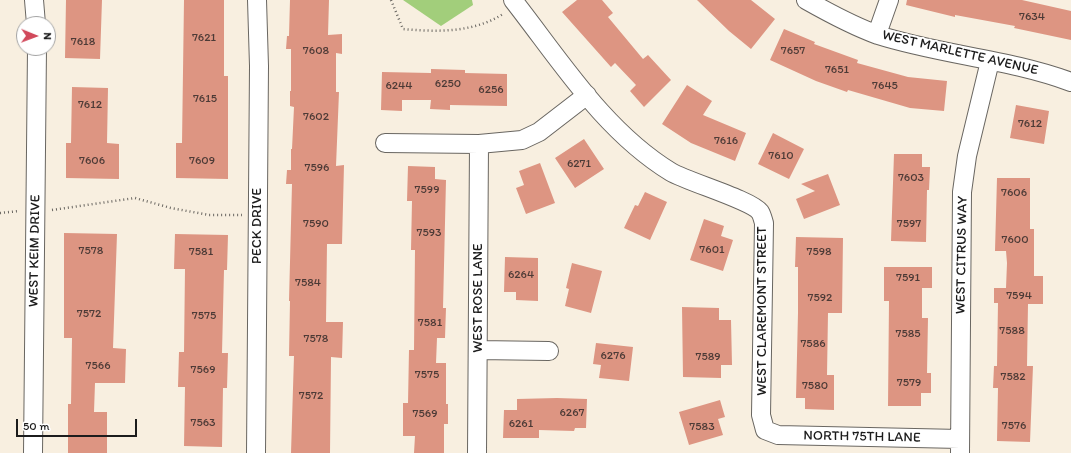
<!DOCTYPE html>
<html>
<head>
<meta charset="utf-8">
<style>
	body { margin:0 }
	#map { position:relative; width:1071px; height:453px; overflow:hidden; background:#f8efe0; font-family:Itim,sans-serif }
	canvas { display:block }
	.north { position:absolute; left:16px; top:16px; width:40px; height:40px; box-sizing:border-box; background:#fff; border:1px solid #a4a4a4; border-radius:50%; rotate:91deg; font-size:11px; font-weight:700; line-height:16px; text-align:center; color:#1c1c1c }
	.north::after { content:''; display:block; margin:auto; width:14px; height:18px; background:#d1495b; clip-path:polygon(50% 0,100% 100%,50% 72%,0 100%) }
	.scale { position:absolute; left:16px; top:419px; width:121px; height:18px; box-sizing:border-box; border:2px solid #1c1c1c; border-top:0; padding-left:5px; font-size:12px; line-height:14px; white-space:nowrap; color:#1c1c1c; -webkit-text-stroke:3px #fff; paint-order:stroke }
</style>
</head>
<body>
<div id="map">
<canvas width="1071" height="453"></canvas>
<div class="north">N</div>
<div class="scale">50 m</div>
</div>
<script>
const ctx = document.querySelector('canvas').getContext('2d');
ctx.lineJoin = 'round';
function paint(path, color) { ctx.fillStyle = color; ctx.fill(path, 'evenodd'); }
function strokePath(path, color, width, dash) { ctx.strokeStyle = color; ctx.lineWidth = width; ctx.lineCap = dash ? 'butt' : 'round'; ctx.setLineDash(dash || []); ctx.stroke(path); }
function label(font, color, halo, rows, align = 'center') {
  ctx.font = font + ' Itim,sans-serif'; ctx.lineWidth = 3.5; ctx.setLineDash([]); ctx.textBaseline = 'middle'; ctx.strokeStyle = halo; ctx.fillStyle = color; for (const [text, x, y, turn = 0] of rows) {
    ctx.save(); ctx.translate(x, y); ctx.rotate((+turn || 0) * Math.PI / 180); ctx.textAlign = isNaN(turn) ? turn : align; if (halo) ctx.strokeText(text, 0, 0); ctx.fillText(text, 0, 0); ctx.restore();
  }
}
paint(new Path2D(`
	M403 0H472L473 5 441 26Z`), '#a2ce7b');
paint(new Path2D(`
	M66 0H102L100 59 65 58Z
	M184 0H224V76H228V179L176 178V143H182Z
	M290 0H329L328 35 342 34V54L336 53V92H339L336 166 344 165 342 244H327L326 322H343L342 358 331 357 330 453H291L294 356H289L290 301H289L292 184H286L287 170H291V149H292L294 107 290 106V91H291V49H286L287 36H289Z
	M577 0H602L613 13 608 17 643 59 648 55 671 80 644 107 630 91 636 85 615 63 611 67 562 12Z
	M697 0H751L775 19 751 49 729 31Z
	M907 0H1022L1071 11V40L1014 28 1015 26 955 15V17L906 5Z
	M784 29 815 42 814 44 858 60 857 63 908 77 947 81 944 111 910 108 848 90 847 92 816 81 770 60Z
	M431 69 465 70V73L507 74V106L450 105V110L430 109 431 100H402V111L381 110 382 72 431 73Z
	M687 85 712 101 703 115 746 133 735 161 691 143 662 124Z
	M72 87 108 88 107 143 119 144V179L66 178V143H71Z
	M1016 105 1049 111 1044 144 1010 138Z
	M773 133 804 149 789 179 758 164Z
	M584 139 604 169 575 188 555 158Z
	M894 154H922V167H930L929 190H927L926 242 891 241Z
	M540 163 555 203 526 214 516 188 524 185 519 171Z
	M408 166 435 167V179L446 180 443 308H446L445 338H437L436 363H446V404H448V424H444V453H414L415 436H403V403H408L409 350H414L415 250H411L412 201H407Z
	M828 174 840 205 804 219 796 199 815 191 801 184Z
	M997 178H1030V229H1034V276H1043V304H1028L1027 366H1033L1030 442 997 441 998 388H993L994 366H997L998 303H994V288H1006L1007 263 1006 251H995Z
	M645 192 667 202 650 240 624 228 635 205 638 206Z
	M704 219 724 226 721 236 733 240 723 271 690 260Z
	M64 233 117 234 113 348 126 349 125 383H95L94 412H107V453H68V404H71L72 338H64Z
	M175 234 228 235 227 270H224L222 353H228L227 388H223L222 447 184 446 185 387H178L179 352H184L185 269H174Z
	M796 237 843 238 842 313H828L827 375H834V410L805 409V398H796L798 313V267H795Z
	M505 257 538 258V301L516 300V292H504Z
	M572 263 602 271 591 313 565 306 569 289 566 288Z
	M884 267H932V288H922V318H928L927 373H931V393H921V406H888L889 301H884Z
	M682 307 719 308V320H731L732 365H721V378L683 377Z
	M596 343 633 347 629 381 599 378 601 365 593 364Z
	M557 398 587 399 586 428H575L574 431 539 430V438H503L504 410H517V399Z
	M720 400 725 417 718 419 723 435 689 445 679 412Z`), '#dd9582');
const minor = new Path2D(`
	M34 0 36 24
	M513 0C560 60 604 131 671 172 688 182 751 200 760 212 762 215 763 220 764 223L761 415 765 430 778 435 960 439
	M806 0C829 13 853 26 878 35 941 55 1009 59 1071 82
	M877 34 889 0
	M385 143 479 144 522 140 539 132 587 95
	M478 350 549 351
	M33 453 37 48
	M256 453 259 66 257 0
	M477 453 479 144
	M960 453 962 192 967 156 990 61`);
strokePath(minor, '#696661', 20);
strokePath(new Path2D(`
	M391 0 403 29C437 32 473 33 503 14
	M52 210 135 198 171 208 209 215H242
	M0 213 19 211`), '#696661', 2.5, [1, 3]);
strokePath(minor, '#fff', 18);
label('12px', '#4c3a36', null, [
	["7634",1032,17],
	["7621",204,38],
	["7618",83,42],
	["7608",316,51],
	["7657",793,51],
	["7651",837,70],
	["6250",448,84],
	["6244",399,86],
	["7645",885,86],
	["6256",491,90],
	["7615",205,99],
	["7612",90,105],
	["7602",316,117],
	["7612",1030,124],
	["7616",726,141],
	["7610",781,156],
	["7606",92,161],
	["7609",202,161],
	["6271",579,164],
	["7596",317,168],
	["7603",911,178],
	["7599",427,190],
	["7606",1014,193],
	["7590",316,224],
	["7597",909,224],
	["7593",429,233],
	["7600",1015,240],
	["7601",712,250],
	["7578",91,251],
	["7581",201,252],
	["7598",819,252],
	["6264",521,275],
	["7591",908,278],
	["7584",308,283],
	["7594",1019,296],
	["7592",820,298],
	["7572",89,314],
	["7575",204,316],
	["7581",430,323],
	["7588",1012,331],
	["7585",908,334],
	["7578",316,339],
	["7586",813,344],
	["6276",613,356],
	["7589",708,357],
	["7566",98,366],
	["7569",203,370],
	["7575",427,375],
	["7582",1013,377],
	["7579",909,383],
	["7580",815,386],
	["7572",311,396],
	["6267",572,413],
	["7569",425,414],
	["7563",203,423],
	["6261",521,424],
	["7576",1014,426],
	["7583",702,427]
]);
label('14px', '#1c1c1c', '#fff', [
	["WEST MARLETTE AVENUE",960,53,13],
	["PECK DRIVE",257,226,-90],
	["WEST KEIM DRIVE",35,251,-89],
	["WEST CITRUS WAY",962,255,-89],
	["WEST ROSE LANE",478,298,-90],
	["WEST CLAREMONT STREET",762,311,-90],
	["NORTH 75TH LANE",862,437,1]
]);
</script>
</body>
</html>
